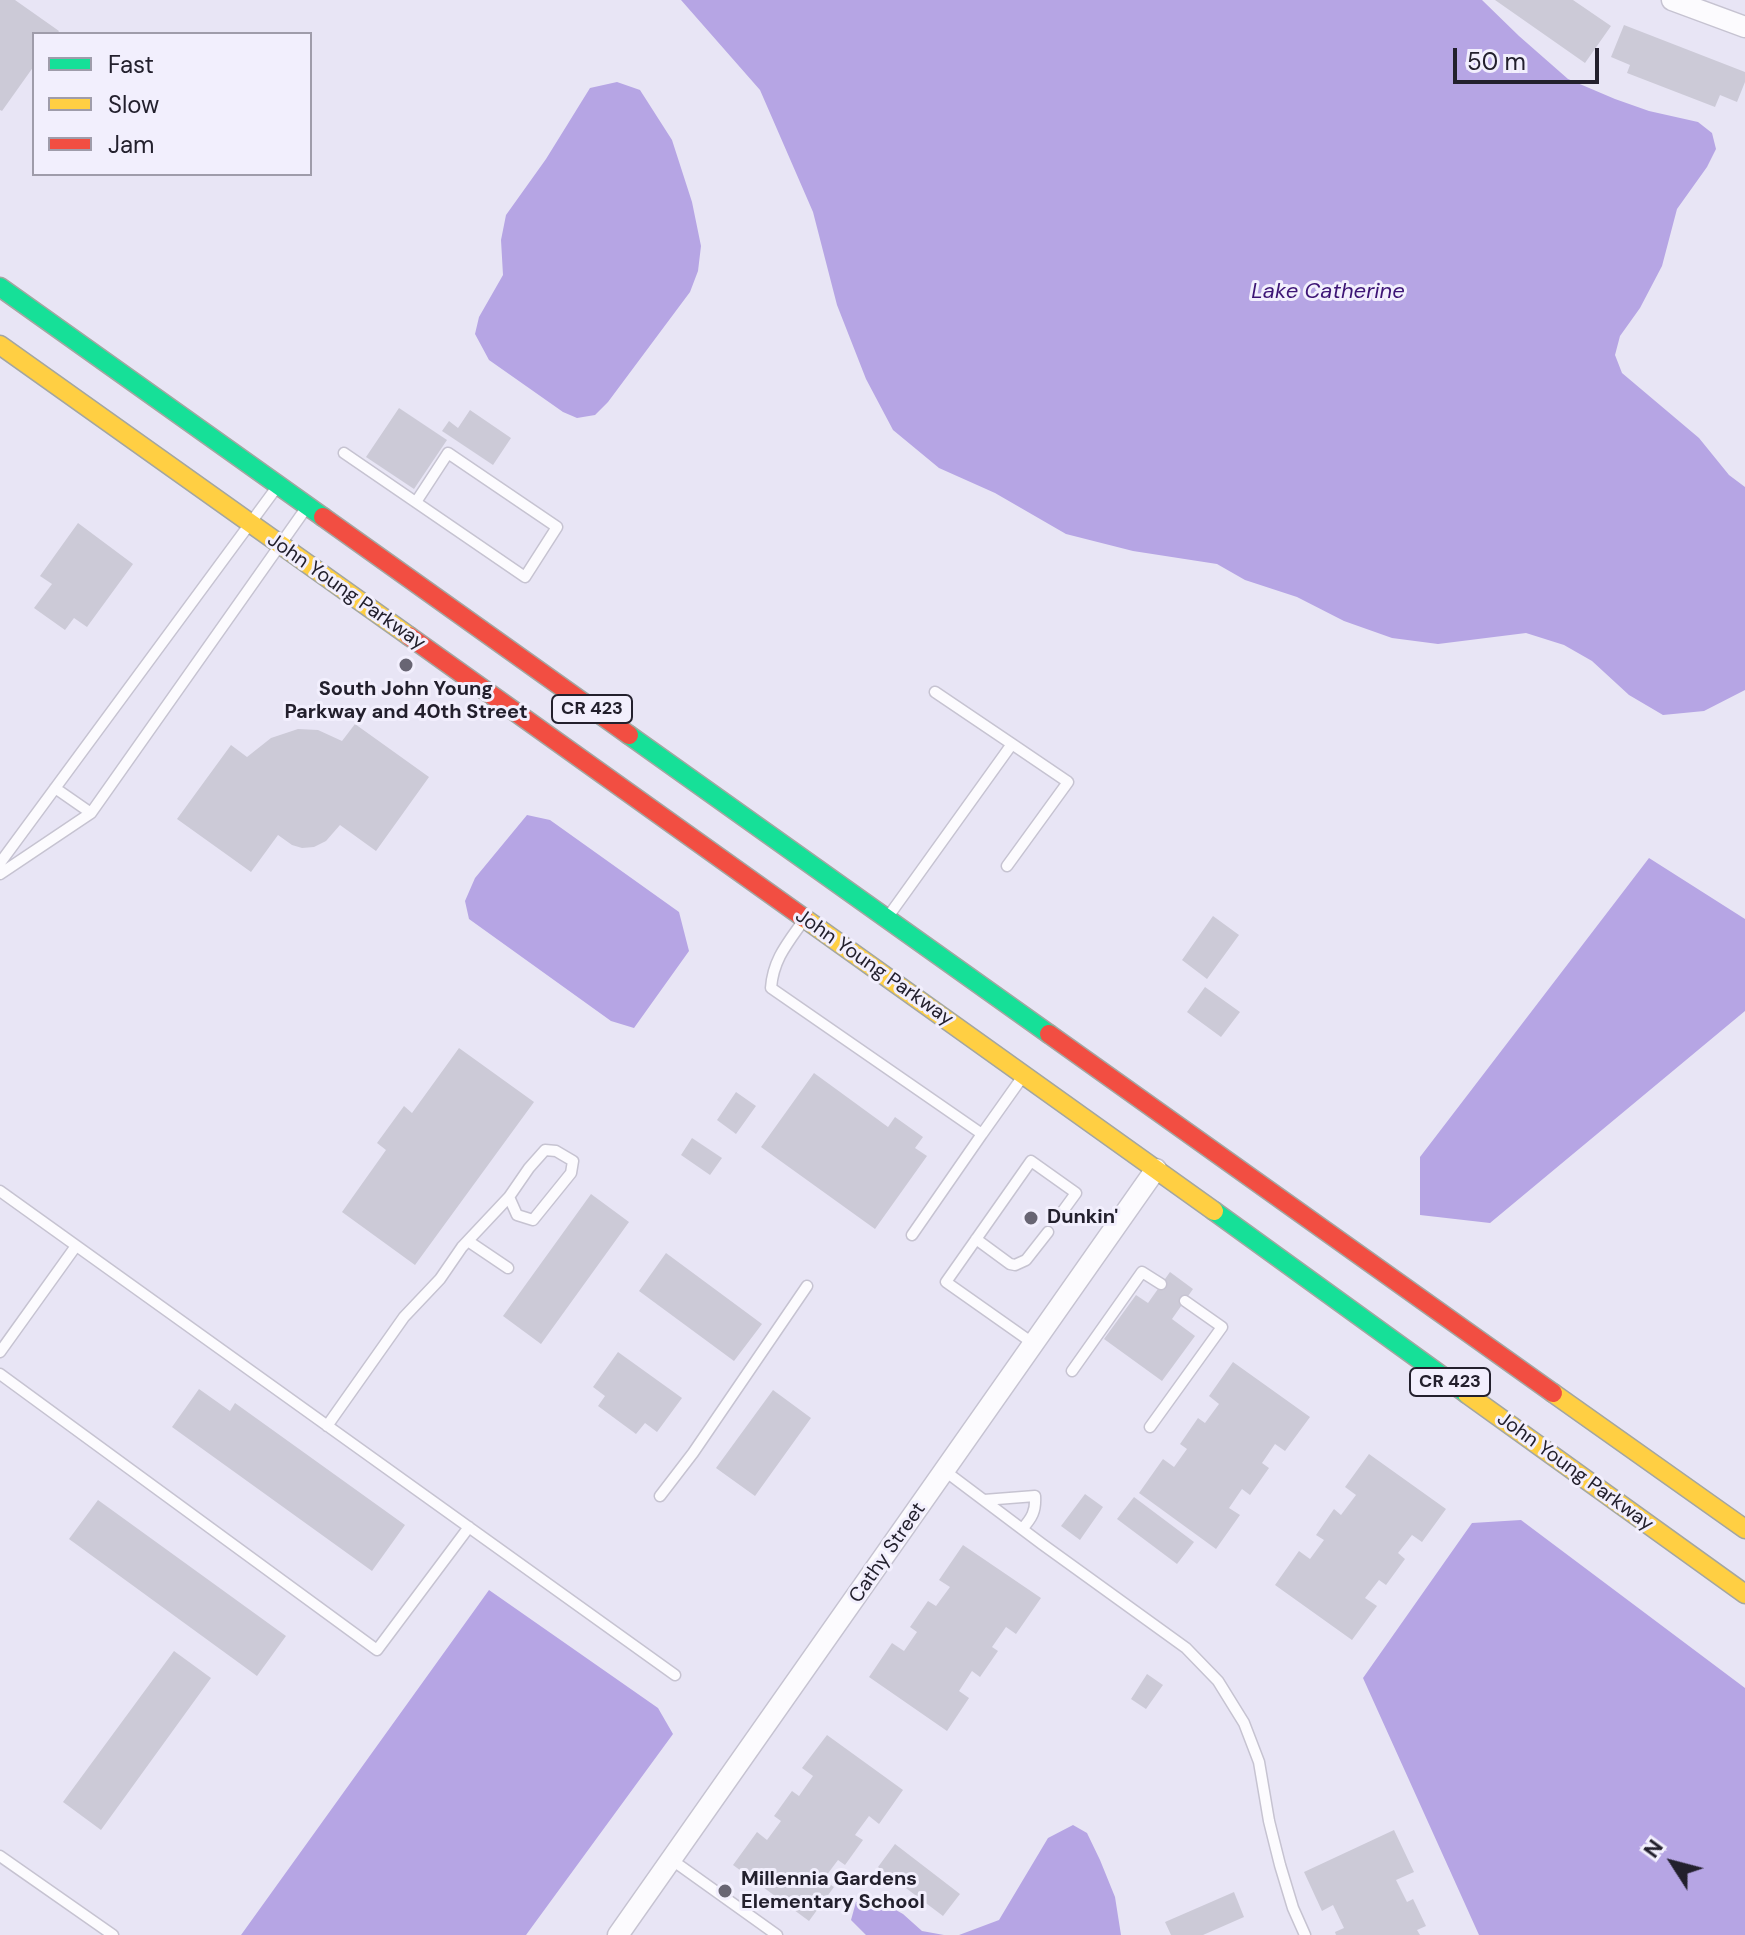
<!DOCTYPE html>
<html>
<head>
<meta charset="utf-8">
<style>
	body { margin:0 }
	#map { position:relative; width:1745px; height:1935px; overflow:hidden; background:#e8e5f5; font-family:"DM Sans",sans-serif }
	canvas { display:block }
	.legend { position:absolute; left:32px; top:32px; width:280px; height:144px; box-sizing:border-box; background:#f2effd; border:2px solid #9f9caa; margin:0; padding:10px 14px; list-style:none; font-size:24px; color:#23202d }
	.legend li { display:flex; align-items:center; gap:16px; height:40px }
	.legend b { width:40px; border:2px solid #9f9caa }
	.north { position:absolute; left:1633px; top:1823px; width:80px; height:80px; -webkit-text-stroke:6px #f2effd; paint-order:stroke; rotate:306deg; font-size:22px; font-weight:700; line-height:32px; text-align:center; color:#23202d }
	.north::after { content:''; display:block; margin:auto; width:28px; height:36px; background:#23202d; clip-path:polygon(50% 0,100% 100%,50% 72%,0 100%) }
	.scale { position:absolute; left:1453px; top:48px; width:146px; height:36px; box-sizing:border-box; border:4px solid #23202d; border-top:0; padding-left:10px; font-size:24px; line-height:28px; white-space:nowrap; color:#23202d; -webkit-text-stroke:6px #f2effd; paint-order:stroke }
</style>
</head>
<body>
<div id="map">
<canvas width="1745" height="1935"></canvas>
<ul class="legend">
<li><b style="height:10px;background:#16e098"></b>Fast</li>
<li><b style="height:10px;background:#ffcf43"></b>Slow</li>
<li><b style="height:10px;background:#f24e42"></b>Jam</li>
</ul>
<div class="north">N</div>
<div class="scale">50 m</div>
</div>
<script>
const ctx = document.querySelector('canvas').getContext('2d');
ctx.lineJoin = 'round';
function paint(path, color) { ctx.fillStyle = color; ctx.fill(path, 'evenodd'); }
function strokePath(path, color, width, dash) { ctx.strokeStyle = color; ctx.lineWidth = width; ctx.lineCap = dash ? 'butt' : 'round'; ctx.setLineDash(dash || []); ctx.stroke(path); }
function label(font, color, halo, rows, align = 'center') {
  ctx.font = font + ' "DM Sans",sans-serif'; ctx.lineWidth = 6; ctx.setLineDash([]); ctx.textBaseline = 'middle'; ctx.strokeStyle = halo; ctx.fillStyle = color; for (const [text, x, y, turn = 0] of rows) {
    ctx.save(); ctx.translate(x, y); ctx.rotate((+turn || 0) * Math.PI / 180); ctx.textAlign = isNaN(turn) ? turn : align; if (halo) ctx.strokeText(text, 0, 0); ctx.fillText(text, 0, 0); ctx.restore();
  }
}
paint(new Path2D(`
	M681 0H1482L1519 36 1568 79 1615 99 1649 111 1698 122 1712 133 1716 149 1707 167 1677 209 1662 266 1640 308 1620 336 1615 355 1622 373 1699 438 1729 475 1745 487V690L1704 711 1663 715 1629 695 1592 661 1564 645 1526 633 1438 644 1392 638 1344 621 1297 597 1245 580 1217 564 1133 551 1066 534 995 493 939 468 893 430 866 379 837 305 813 212 760 90Z
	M617 82 640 90 672 140 692 202 701 246 698 271 690 292 608 402 595 415 577 418 563 412 489 360 475 334 479 317 503 275 501 240 506 215 546 159 590 88Z
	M527 815 550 820 679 912 689 951 634 1028 611 1021 469 919 465 901 475 878Z
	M1649 858 1745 919V1011L1490 1223 1420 1215V1157Z
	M1521 1520 1745 1688V1935H1479L1363 1678 1472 1523Z
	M489 1590 658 1708 673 1734 526 1935H241Z
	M1073 1825 1087 1833 1100 1860 1115 1897 1121 1935H959L999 1920 1048 1838Z
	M878 1900 903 1914 922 1931 944 1935H866L851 1920 856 1902Z`), '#b6a5e4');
paint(new Path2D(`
	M0 0H15L59 31 57 34H34V66L2 111 0 110Z
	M1495 0H1573L1611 26 1585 63Z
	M1624 25 1745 72V82L1737 102 1720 95 1715 107 1627 73 1630 65 1611 57Z
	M399 408 447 440 414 489 366 457Z
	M470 410 511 438 493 465 442 431 449 421 458 428Z
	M78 523 133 564 87 627 74 618 65 630 34 608 52 584 40 576Z
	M355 724 429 777 376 851 340 825 326 841 314 847 302 848 292 845 278 835 251 872 177 819 231 745 247 757 271 738 298 729 318 730 342 741Z
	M1213 916 1239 935 1207 979 1182 960Z
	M1205 987 1240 1012 1221 1037 1187 1012Z
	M459 1048 534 1102 415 1265 342 1212 386 1150 377 1143 404 1106 412 1113Z
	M814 1073 888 1127 895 1117 923 1137 915 1148 927 1156 875 1229 761 1147Z
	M736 1092 756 1106 736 1134 717 1120Z
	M692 1138 722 1158 710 1175 681 1155Z
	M591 1194 629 1222 541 1344 503 1316Z
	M666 1253 762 1324 734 1361 639 1291Z
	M1170 1272 1193 1289 1172 1319 1195 1336 1162 1381 1104 1339 1136 1295 1148 1303Z
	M618 1352 682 1398 657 1432 645 1423 636 1434 598 1406 605 1396 593 1387Z
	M1233 1362 1310 1417 1285 1451 1275 1444 1262 1463 1269 1468 1250 1495 1242 1489 1229 1508 1240 1515 1216 1549 1139 1493 1163 1459 1174 1467 1187 1449 1180 1444 1198 1418 1205 1423 1219 1404 1209 1396Z
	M199 1389 230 1411 235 1403 405 1525 372 1571 172 1427Z
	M773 1390 811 1418 755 1496 716 1468Z
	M1369 1454 1446 1509 1422 1542 1412 1535 1398 1553 1405 1559 1386 1585 1379 1580 1365 1598 1377 1606 1352 1640 1275 1585 1299 1551 1310 1559 1324 1540 1316 1535 1334 1509 1341 1515 1356 1495 1345 1487Z
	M1085 1494 1103 1507 1080 1540 1061 1526Z
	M1134 1497 1194 1542 1177 1564 1117 1519Z
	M98 1500 286 1636 257 1676 69 1539Z
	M963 1545 1041 1598 1016 1634 1006 1627 992 1647 998 1651 980 1677 972 1671 959 1691 969 1698 947 1731 869 1677 892 1643 904 1651 917 1632 910 1627 928 1601 936 1606 950 1587 939 1580Z
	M174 1651 211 1678 101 1830 63 1802Z
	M1147 1674 1163 1685 1146 1709 1131 1699Z
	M827 1735 903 1790 879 1824 869 1816 855 1835 863 1840 845 1865 838 1860 823 1880 834 1887 809 1921 733 1865 757 1832 767 1840 781 1821 774 1816 792 1791 799 1796 813 1776 802 1768Z
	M1394 1830 1414 1872 1396 1880 1407 1902 1413 1899 1426 1926 1417 1930 1420 1935H1336L1335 1932 1344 1928 1333 1905 1322 1911 1304 1872Z
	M895 1844 960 1894 943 1916 878 1867Z
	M1234 1892 1244 1917 1203 1935H1171L1165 1922Z`), '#cccad7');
const lane = new Path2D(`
	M344 453 525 577 557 527 448 453 416 502
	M55 788 91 813
	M0 863 274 491
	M1007 866 1068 782 1012 744
	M0 874 91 813 304 511
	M890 914 1012 744 935 692
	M801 924C786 945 773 961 771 988L982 1134 1021 1079
	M0 1191 675 1675
	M912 1235 982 1134
	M976 1239 1010 1264 1015 1265 1026 1260 1048 1232
	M468 1241 508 1268
	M1034 1344 946 1282 1031 1161 1076 1193 1060 1215
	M0 1352 76 1246
	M1072 1371 1142 1272 1161 1284
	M0 1374 377 1650 469 1527
	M327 1426 404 1317 440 1279 462 1247 509 1197 529 1168 545 1150 556 1151 573 1161 571 1173 533 1220 517 1215 509 1197
	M1150 1427 1222 1327 1185 1301
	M945 1471 1042 1544 1186 1648 1218 1681 1244 1723 1259 1762 1269 1821 1280 1865 1293 1908 1305 1935
	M660 1496 693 1453 807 1286
	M984 1500 1035 1496C1036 1511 1032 1518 1022 1529
	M0 1856 113 1935
	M672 1860 777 1935`);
const street = new Path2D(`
	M1672 0 1745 27
	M618 1935 1156 1169`);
const fast = new Path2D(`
	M0 287 323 517
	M629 735 1049 1034
	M1214 1211 1467 1394`);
const slow = new Path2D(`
	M0 345 409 636
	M804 918 1214 1211
	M1553 1393 1745 1529
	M1467 1394 1745 1594`);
const jam = new Path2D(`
	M323 517 629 735
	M409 636 804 918
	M1049 1034 1553 1393`);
strokePath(lane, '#c6c3d1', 13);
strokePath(street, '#c6c3d1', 23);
strokePath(fast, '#a3a6a1', 21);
strokePath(slow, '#a3a6a1', 21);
strokePath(jam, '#a3a6a1', 21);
strokePath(lane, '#fcfbfe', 10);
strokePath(street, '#fcfbfe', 20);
strokePath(fast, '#16e098', 18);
strokePath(slow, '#ffcf43', 18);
strokePath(jam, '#f24e42', 18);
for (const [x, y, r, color] of [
	[406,665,8,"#686573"],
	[1031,1218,8,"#686573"],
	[725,1891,8,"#686573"]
]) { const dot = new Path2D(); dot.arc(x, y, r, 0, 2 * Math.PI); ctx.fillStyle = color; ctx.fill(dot); strokePath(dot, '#f2effd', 3); }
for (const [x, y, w] of [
	[592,709,80],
	[1450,1382,80]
]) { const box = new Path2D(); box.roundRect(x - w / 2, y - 14, w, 28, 6); ctx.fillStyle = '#f2effd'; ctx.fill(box); strokePath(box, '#23202d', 2); }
label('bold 18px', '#23202d', null, [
	["CR 423",592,709],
	["CR 423",1450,1382]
]);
label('20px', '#23202d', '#f2effd', [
	["John Young Parkway",346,592,35],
	["John Young Parkway",874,968,35],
	["John Young Parkway",1575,1472,36],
	["Cathy Street",888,1553,-55]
]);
label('bold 20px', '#23202d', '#f2effd', [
	["South John Young",406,690,"center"],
	["Parkway and 40th Street",406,713,"center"],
	["Dunkin'",1047,1218],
	["Millennia Gardens",741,1880],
	["Elementary School",741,1903]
], 'left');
label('italic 22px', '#3d1575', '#f2effd', [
	["Lake Catherine",1328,292]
]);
</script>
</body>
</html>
